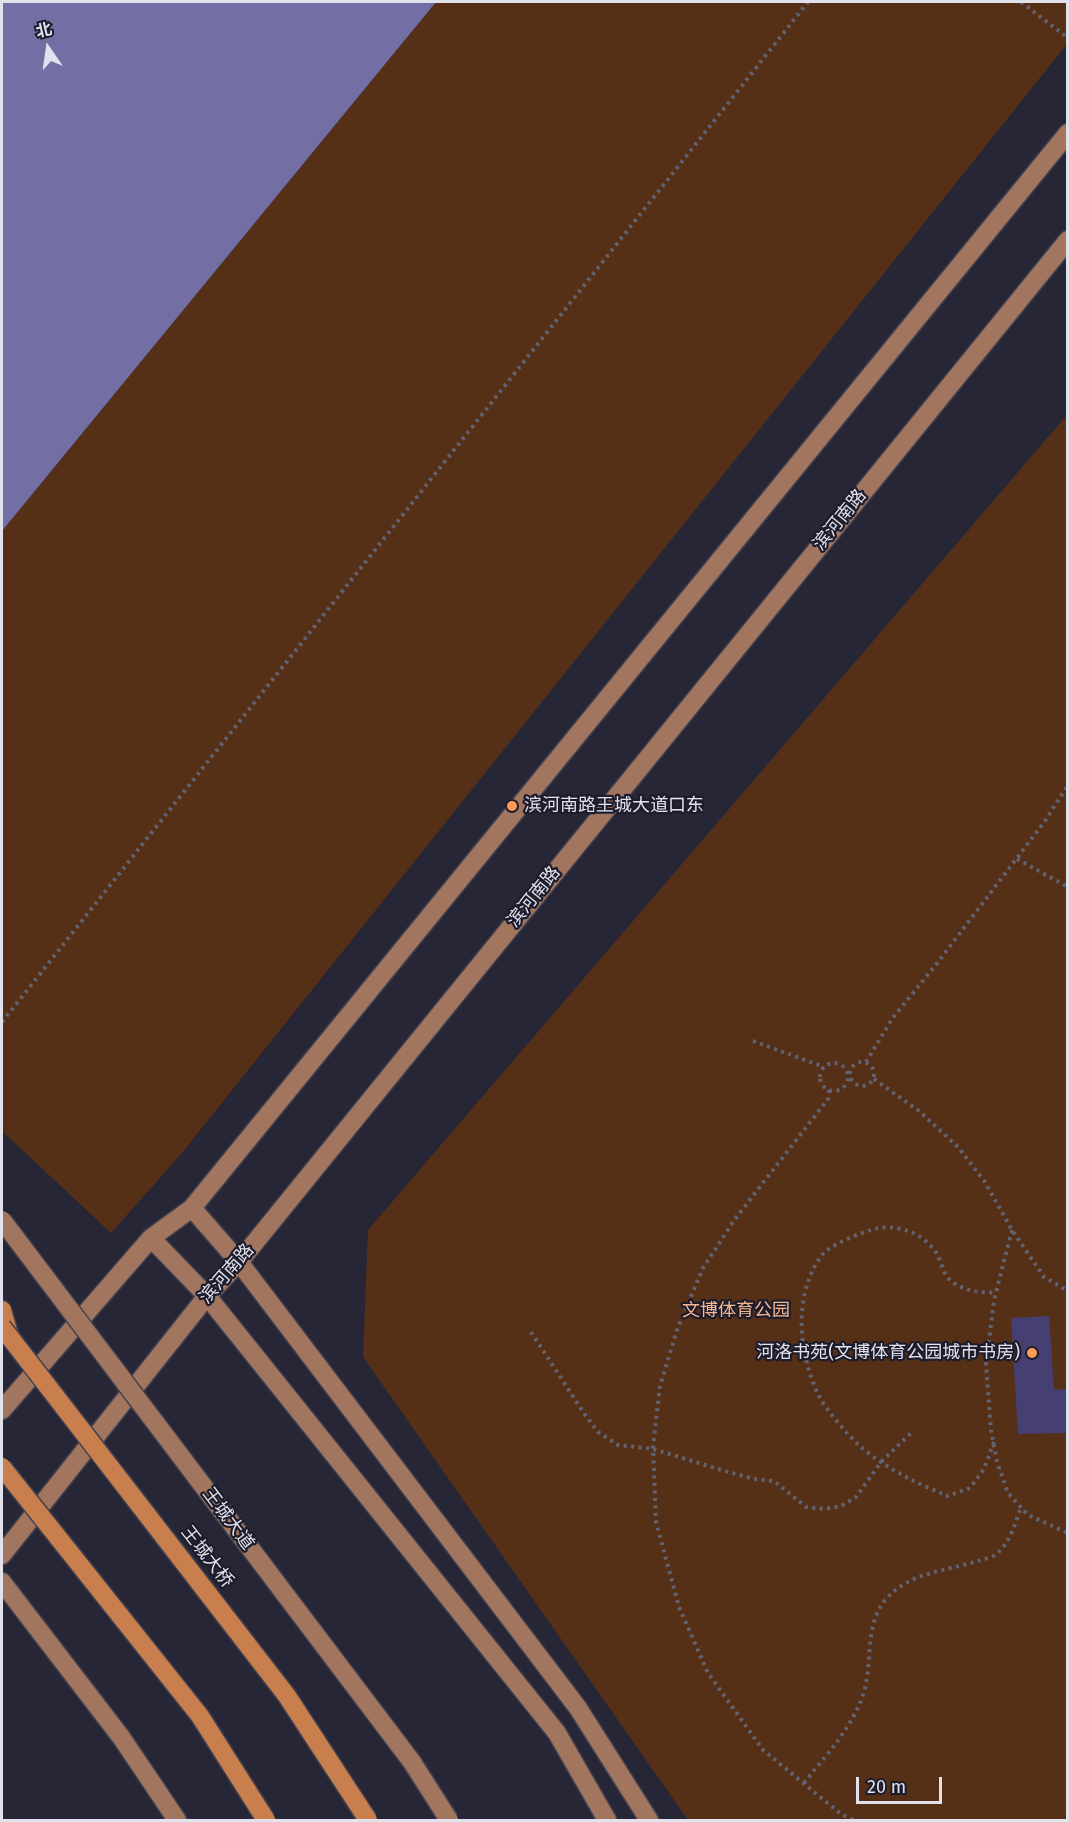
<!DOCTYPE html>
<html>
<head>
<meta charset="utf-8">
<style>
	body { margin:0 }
	#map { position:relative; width:1069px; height:1822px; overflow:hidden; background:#272636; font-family:"Fira Sans","Noto Sans SC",sans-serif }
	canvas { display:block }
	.frame { position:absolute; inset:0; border:3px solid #e2e2ed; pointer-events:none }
	.north { position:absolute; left:18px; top:18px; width:60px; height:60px; -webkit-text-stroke:4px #1d1c2c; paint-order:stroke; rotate:347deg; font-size:16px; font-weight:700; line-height:24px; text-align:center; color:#e2e2ed }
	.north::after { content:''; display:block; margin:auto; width:21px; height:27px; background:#e2e2ed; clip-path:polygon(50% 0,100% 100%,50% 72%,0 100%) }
	.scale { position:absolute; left:856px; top:1777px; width:86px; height:27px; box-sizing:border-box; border:3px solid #e2e2ed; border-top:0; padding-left:8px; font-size:18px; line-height:21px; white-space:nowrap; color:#e2e2ed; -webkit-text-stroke:4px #1d1c2c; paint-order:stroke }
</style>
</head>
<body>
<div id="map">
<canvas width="1069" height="1822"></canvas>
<div class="frame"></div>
<div class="north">北</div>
<div class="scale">20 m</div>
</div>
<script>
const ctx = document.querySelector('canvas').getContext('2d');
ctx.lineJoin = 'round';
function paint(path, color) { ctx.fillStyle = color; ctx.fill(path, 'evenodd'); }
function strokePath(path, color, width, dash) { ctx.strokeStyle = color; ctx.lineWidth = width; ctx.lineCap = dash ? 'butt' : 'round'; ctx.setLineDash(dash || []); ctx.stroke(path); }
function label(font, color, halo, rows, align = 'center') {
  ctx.font = font + ' "Fira Sans","Noto Sans SC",sans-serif'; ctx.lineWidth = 4.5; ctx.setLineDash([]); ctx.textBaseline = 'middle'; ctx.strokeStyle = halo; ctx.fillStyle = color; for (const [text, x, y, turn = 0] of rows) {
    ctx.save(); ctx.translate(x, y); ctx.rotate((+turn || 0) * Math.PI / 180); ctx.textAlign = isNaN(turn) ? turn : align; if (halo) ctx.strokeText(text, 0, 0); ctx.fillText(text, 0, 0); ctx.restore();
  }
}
paint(new Path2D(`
	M436 2H1067V44L181 1154 111 1233 2 1131V531Z
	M1067 415V1820H688L363 1357 368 1230Z`), '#553017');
paint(new Path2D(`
	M2 2H436L2 531Z`), '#736fa4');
paint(new Path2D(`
	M1049 1316 1054 1389 1068 1390V1433L1018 1434 1011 1318Z`), '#464072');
const major = new Path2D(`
	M192 1208 239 1262 578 1708 649 1820
	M151 1238 207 1296 557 1733 607 1820
	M2 1410 151 1238 192 1208 1068 133
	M2 1555 207 1296 239 1262 1068 240
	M2 1582 121 1737 177 1820`);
const highway = new Path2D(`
	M2 1310 10 1338`);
strokePath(major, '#42414f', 21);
strokePath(highway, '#42414f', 21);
strokePath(new Path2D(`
	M1021 2 1068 38
	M1017 859 1068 887
	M2 1022 808 2
	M753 1041 824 1067
	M850 1074a12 12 0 1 1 24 0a12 12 0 1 1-24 0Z
	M866 1062 892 1019 938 962 1045 821 1068 785
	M820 1077a14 14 0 1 1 28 0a14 14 0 1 1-28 0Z
	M874 1079 919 1111 958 1147 985 1182 1012 1230 1044 1277 1068 1291
	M829 1090 828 1099 735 1219 703 1268 677 1330 660 1386 653 1447 656 1522 679 1607 708 1673 763 1750 841 1814 853 1820
	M1012 1230 994 1300 986 1365 991 1430 997 1462 1008 1493 1028 1515 1068 1533
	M531 1332 583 1412 598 1432 618 1445 653 1449 725 1471 754 1479 774 1481 806 1507 825 1509 841 1506 856 1497 881 1462 911 1433
	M994 1442 984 1469 970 1488 948 1496C915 1483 872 1462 848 1434 838 1423 825 1408 818 1394 798 1352 793 1294 822 1255 831 1244 864 1231 879 1228 900 1225 922 1233 935 1251 941 1259 942 1272 949 1279 963 1292 979 1292 996 1293
	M804 1783C827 1754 853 1727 864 1692 873 1662 864 1625 886 1599 910 1572 946 1571 978 1561 983 1559 991 1558 995 1555 1010 1544 1015 1524 1021 1507`), '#636271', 4, [3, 4.5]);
strokePath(major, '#a2755f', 18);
strokePath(highway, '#c87e4d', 18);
const majorBridge = new Path2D(`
	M2 1220 412 1762 449 1820`);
const highwayBridge = new Path2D(`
	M2 1327 287 1696 368 1820
	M2 1467 200 1716 266 1820`);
strokePath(majorBridge, '#42414f', 21, []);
strokePath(highwayBridge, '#42414f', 21, []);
strokePath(majorBridge, '#a2755f', 18);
strokePath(highwayBridge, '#c87e4d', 18);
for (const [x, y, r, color] of [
	[512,806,6,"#fe9b59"],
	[1032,1353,6,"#fe9b59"]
]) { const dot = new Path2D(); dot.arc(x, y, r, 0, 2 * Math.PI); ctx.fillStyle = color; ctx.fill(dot); strokePath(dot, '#1d1c2c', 2); }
label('18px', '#e2e2ed', '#1d1c2c', [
	["滨河南路",840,520,-51],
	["滨河南路",534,897,-51],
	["滨河南路",227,1274,-49],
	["王城大道",228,1519,53],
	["王城大桥",207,1557,52]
]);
label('18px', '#e2e2ed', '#1d1c2c', [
	["滨河南路王城大道口东",524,806],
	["河洛书苑(文博体育公园城市书房)",1020,1353,"right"]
], 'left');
label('18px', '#f6b790', '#1d1c2c', [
	["文博体育公园",736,1311]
]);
</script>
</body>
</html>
